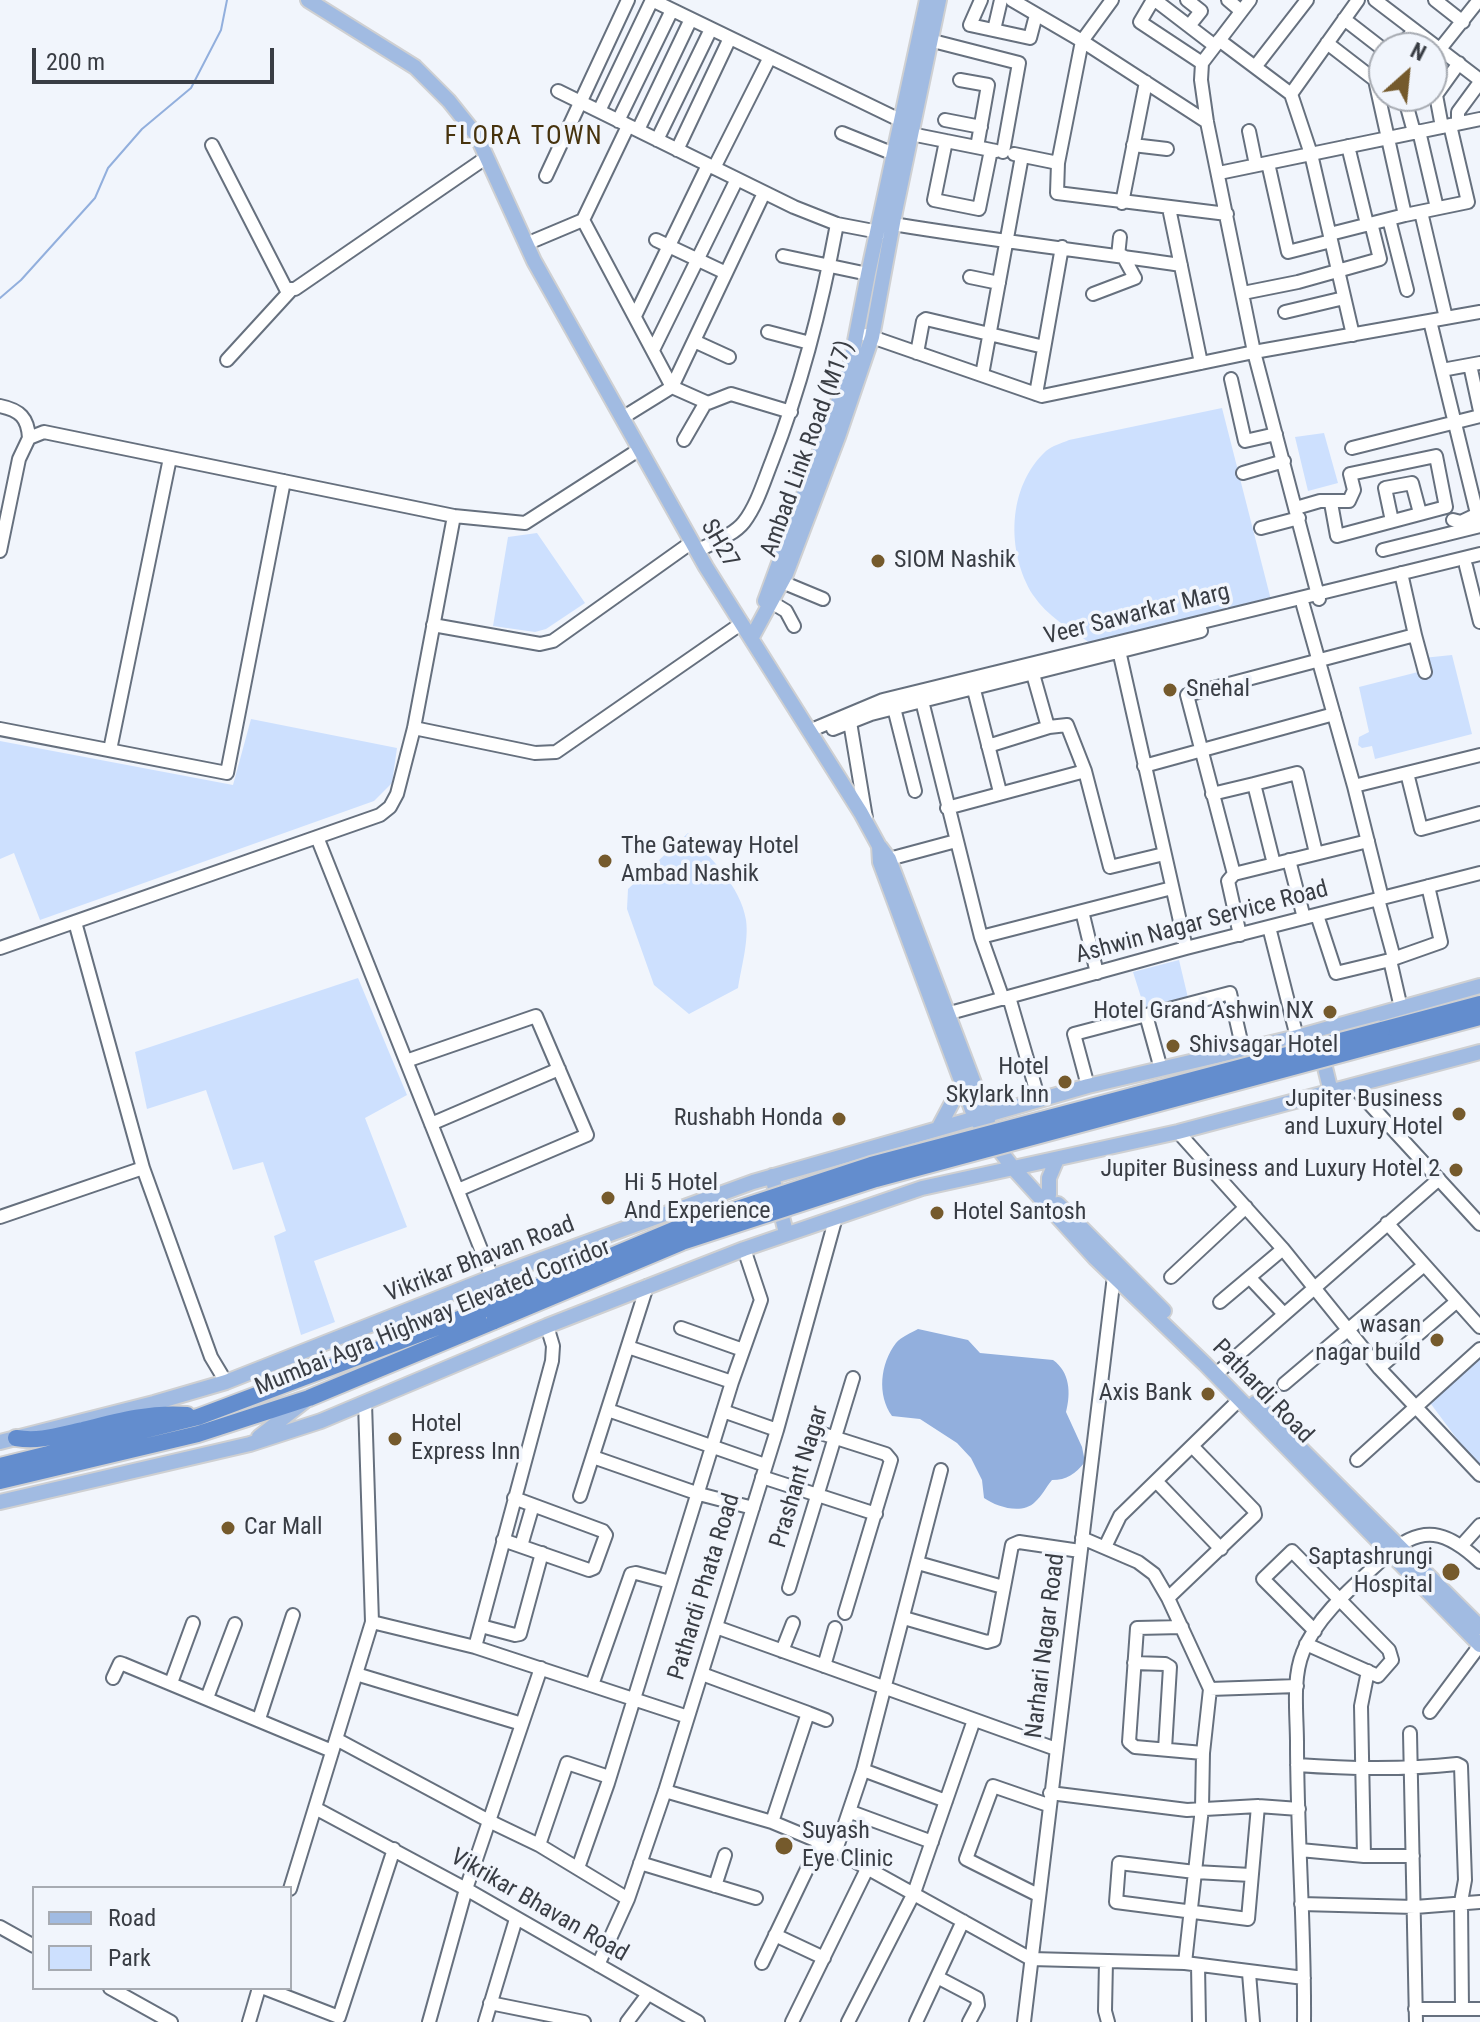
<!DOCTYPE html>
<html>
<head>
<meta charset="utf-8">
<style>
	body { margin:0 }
	#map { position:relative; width:1480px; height:2022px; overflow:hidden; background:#f1f5fc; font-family:"Roboto Condensed",sans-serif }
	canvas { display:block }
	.legend { position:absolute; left:32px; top:1886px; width:260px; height:104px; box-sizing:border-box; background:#f1f5fc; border:2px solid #a7abb2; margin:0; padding:10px 14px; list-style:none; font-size:24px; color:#393d44 }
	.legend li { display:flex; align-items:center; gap:16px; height:40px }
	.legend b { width:40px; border:2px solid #a7abb2 }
	.north { position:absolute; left:1368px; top:32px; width:80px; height:80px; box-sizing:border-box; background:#f1f5fc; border:2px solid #a7abb2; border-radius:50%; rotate:27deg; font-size:22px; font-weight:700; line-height:32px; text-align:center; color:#393d44 }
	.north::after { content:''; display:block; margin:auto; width:28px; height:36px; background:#755a2c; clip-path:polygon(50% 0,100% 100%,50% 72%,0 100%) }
	.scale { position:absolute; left:32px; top:48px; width:242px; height:36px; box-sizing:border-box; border:4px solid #393d44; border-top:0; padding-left:10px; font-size:24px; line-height:28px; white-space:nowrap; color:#393d44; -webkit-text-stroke:6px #f1f5fc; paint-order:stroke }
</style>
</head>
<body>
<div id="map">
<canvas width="1480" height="2022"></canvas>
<ul class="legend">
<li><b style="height:10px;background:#a1bbe2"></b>Road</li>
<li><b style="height:22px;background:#cde0fe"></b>Park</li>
</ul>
<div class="north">N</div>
<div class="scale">200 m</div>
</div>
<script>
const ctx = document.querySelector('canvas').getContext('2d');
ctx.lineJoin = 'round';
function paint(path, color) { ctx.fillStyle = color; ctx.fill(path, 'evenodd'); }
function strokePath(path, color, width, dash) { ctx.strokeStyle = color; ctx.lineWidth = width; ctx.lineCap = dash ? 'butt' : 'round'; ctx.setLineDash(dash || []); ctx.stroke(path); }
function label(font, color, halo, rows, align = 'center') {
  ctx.font = font + ' "Roboto Condensed",sans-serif'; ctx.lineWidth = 7; ctx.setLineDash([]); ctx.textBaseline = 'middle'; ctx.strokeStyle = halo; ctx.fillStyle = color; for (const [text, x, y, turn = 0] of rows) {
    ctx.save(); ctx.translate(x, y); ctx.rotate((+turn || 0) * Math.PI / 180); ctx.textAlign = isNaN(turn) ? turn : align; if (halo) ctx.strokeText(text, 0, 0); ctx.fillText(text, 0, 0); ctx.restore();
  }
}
paint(new Path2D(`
	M1222 408 1271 600 1090 643C1070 629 1047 616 1033 595 1006 552 1007 487 1046 451 1052 446 1062 443 1069 440Z
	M1324 433 1338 483 1308 491 1295 437Z
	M537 533 585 603 546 629 535 632 493 626 508 537Z
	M1452 655 1472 734 1375 759 1372 746 1362 748 1358 745 1359 737 1369 732 1359 687 1422 671 1423 658Z
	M251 719 397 748 392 783 374 801 40 920 14 853 0 859V741L233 785Z
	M688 833C709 857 741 886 746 920 749 941 741 968 738 988L689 1014 654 985 627 909 628 889Z
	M1179 960 1189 1002 1146 1013 1133 972Z
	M358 978 407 1095 365 1118 407 1227 314 1261 335 1322 301 1335 274 1236 286 1231 263 1162 233 1170 206 1090 147 1109 135 1052Z
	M1480 1357V1470L1428 1400Z`), '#cde0fe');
paint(new Path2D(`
	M918 1329 968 1340 980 1353 1053 1360C1070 1372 1071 1393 1066 1412L1082 1447 1085 1462C1075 1474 1067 1480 1052 1480 1046 1487 1042 1496 1035 1502 1022 1515 997 1507 984 1498L982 1480 971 1458 957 1443 920 1419 892 1416C877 1395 880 1364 896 1343 901 1337 911 1333 918 1329Z`), '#92afdd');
strokePath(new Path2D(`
	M0 298 21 280 95 198 108 168 142 129 191 88 221 30 227 0`), '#92afdd', 2);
const minor = new Path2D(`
	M652 0 908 124
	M981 0 970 25 1030 38 1036 15
	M1012 0 1082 41 1207 122
	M1112 0 1082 41 1058 163 1057 193 1227 214
	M1153 0 1140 22 1202 63
	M1155 0 1215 46
	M1187 0 1201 11 1189 26
	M1228 0 1241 11
	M1250 0 1202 63 1201 80 1207 122 1254 352 1319 599
	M1375 0 1480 80
	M1435 0 1463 22
	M1344 19 1384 50
	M994 30 1001 0
	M929 40 1019 63 1003 152
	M1219 40 1291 94 1358 0
	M1327 43 1375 80
	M1400 48 1414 30
	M1432 59 1479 0
	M1255 67 1307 0
	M960 80 988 85 977 147
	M558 91 794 207 837 224 884 233
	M1291 94 1311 154 1353 335
	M1404 96 1414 132
	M599 111 652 0
	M945 120 981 127
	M618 121 672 10
	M1458 123V112L1480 82
	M1442 127 1436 95 1459 63
	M638 130 691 19
	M1249 131 1256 165
	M1419 131 1437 208
	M842 133 894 154
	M911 134 996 151
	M657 140 711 29
	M946 141 934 200 979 209 991 150
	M212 145 286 289H295L487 157
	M1133 145 1167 149
	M1348 146 1367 224
	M677 150 730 38
	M1014 154 1058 163
	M1268 163 1288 252 1331 241
	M714 168 770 57
	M1219 173 1480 119
	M546 176 628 0
	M1122 203 1146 82
	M1169 208 1201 363
	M1421 212 1446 318
	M1405 215 1468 202 1450 125
	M1389 219 1407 290
	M583 220 628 126
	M893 224C989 240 1085 251 1181 265
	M1330 234 1405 215 1375 80 1384 69
	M656 240 726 273
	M526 244 583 220 672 387 764 193
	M783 256 868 274
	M1118 256 1120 237
	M970 277 999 283
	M1243 293 1298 282 1380 259 1371 223
	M1093 294 1135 278 1123 256
	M1285 312 1344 298
	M635 316 708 165
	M1430 321 1480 526
	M768 332 810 343
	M866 335 1042 396 1254 352 1480 312
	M694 341 729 357
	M653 350 737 179
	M917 353 923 321 926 319 1044 347
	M227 360 292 289
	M1470 365 1480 411
	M1442 370 1480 363
	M982 375 1022 156
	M1231 379 1245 441 1276 434
	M1036 394 1062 247
	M0 406C20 410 28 418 29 438
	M622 418 672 387 708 403 731 394 791 412
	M684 440 706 402
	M1352 448 1480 416
	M1243 473 1284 461
	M1296 508 1320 501H1349L1354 490 1350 474 1436 456 1446 507 1337 536 1331 503
	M1453 520 1461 522 1480 513
	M1392 521 1385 488 1412 483 1420 513
	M1261 528 1299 518
	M1383 550 1480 526
	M0 551 19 459 29 438 44 432 454 516 525 523 640 449
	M697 551C712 543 734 535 744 522 757 505 764 481 772 461 802 384 822 305 837 224
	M1466 566 1480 622
	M782 582 823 599
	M771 602 786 611 794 626
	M1303 605 1354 786 1480 755
	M433 625 540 644 553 641 692 542
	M1415 635 1425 672
	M1118 646 1186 948
	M1031 667 1048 727
	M972 682 1000 792
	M920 693 981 937 1172 888
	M894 708 915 791
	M850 722 866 818
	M414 728 535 753 556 752 742 623
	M0 729 227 773 284 481
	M833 729 871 714 922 701 1201 631
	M809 731 883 700 1480 554
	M988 746 1049 727 1067 725 1085 771 1110 867 1164 854
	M110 750 170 458
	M1144 766 1334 714
	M1407 773 1421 829 1480 813
	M1354 786 1382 898
	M1212 794 1254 784
	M947 808 1085 771
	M317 837 492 1277
	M1368 841 1234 874 1187 695 1415 635 1401 573
	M889 859 956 841
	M1289 860 1304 918
	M1274 864 1254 784 1297 773 1316 853
	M1234 874 1228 881 1240 935
	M1378 899 1394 958
	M1082 911 1097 973
	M1317 915 1336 973 1390 960 1441 942 1428 886
	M75 922 143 1168 211 1357 226 1382
	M1269 927 1297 1037
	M981 937 1003 999
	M0 948 380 815 390 807 397 794 414 728 454 516
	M1390 960 1401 1008
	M1009 997 1039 1100
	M1146 1015 1161 1069
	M939 1016 1186 948 1480 873
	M406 1061 536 1016 587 1135 458 1190
	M1088 1086 1074 1034 1230 993 1243 1050
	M1353 1086 1480 1224
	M431 1124 559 1069
	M1178 1132 1283 1249 1379 1368 1480 1475
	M0 1217 143 1168
	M1387 1223 1480 1327
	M1171 1277 1246 1207
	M1250 1278 1283 1313
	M1220 1302 1283 1249
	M681 1328 743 1350
	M628 1347 732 1382
	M1379 1368 1456 1302
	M1215 1375 1439 1179
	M1284 1384 1423 1266
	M608 1410 765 1465
	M723 1411 777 1430
	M814 1431 886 1454 891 1460 845 1613
	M593 1457 699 1494 753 1508
	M1357 1460 1480 1349
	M762 1477 876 1514
	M1156 1481 1221 1549
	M580 1496 647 1286
	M1082 1538 1138 1562 1154 1574 1168 1598 1210 1689 1203 1753 1202 1808 1185 1963
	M503 1540 589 1570 594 1568 606 1535 603 1531 514 1498
	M1462 1545 1480 1525
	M521 1546 533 1505
	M1105 1547 1120 1516 1239 1400
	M918 1563 1003 1587
	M789 1588 853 1378
	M1168 1598 1255 1515 1254 1510 1192 1446
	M904 1618 987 1642 994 1640 1012 1545 1019 1542 1080 1551
	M372 1622 475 1647 688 1717
	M481 1626 515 1635 520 1634 542 1553
	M716 1627 1056 1749
	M1182 1627 1137 1628 1129 1742 1135 1747 1203 1753
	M1306 1644 1378 1676 1392 1660 1389 1650 1292 1551 1263 1579 1315 1631
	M475 1647 552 1361 553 1346 547 1326
	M782 1651 793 1623
	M1134 1663 1165 1664 1170 1667 1165 1749
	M824 1666 835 1628
	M356 1674 522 1724
	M702 1674 808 1713 772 1822
	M113 1678 120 1663 123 1664 332 1751
	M171 1683 193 1623
	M592 1685 631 1574 636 1573 670 1582
	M1210 1689 1297 1686
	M207 1698 235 1624
	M1430 1712 1480 1645
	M808 1713 826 1720
	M259 1719 293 1615
	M1410 1733 1416 2022
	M336 1739 491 1822 539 1845 628 1899
	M1297 1765C1351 1769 1403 1770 1457 1764L1461 1766 1465 1880 1461 1902 1462 2009
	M863 1770 946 1801
	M665 1791 772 1822 820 1842 1031 1959 1185 1963 1304 1978
	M1050 1793 1187 1810 1258 1806 1299 1809
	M315 1808 466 1889 698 2022
	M851 1812 932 1842
	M539 1845 567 1763 609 1777
	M836 1850 863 1770 941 1470
	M1300 1850 1364 1856H1413
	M1364 1856 1361 1706 1368 1671
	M640 1863 756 1898
	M578 1868 608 1783 732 1382 761 1300 744 1249
	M1251 1875 1195 1872 1119 1863 1116 1902 1248 1919 1258 1806
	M715 1886 725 1855
	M290 1889 372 1622 365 1403
	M1038 1895 966 1859 993 1786 1048 1805
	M1301 1904 1415 1907 1480 1902
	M0 1927 34 1946
	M775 1935 824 1958
	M1106 1961 1105 2011 1108 2022
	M762 1963 820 1842
	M598 1965 628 1899 665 1791 777 1430 836 1217
	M1198 1965 1199 2022
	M1249 1973 1253 2022
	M937 1977 977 1998 978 2005 969 2022
	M110 1988 171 2022
	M264 1988 339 2017 394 1849
	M490 2003 584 2022
	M1415 2009H1480
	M249 2022 259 1988
	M429 2022 466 1889 541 1668
	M485 2022 516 1919
	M627 2022 648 1994
	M792 2022 868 1867
	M848 2022 914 1893 974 1720
	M916 2022 963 1921
	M1024 2022 1114 1276 1117 1271
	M1304 2022C1305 1929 1297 1836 1297 1743 1297 1714 1292 1679 1303 1652 1317 1615 1357 1583 1386 1556 1422 1523 1447 1531 1480 1562`);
const major = new Path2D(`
	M308 0 415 67 449 101 477 136 534 261 706 567 861 813 879 846 880 862 975 1118 1014 1169 1095 1258 1205 1364 1480 1645
	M765 601 849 372 868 274 927 0
	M752 637 786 574 838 437 872 337 895 212 939 0
	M880 847 889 859 988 1120
	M1321 1051 1331 1092
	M938 1129 962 1084
	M772 1176 786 1233
	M1049 1195V1178L1057 1159
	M1058 1204 1164 1311
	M1255 1403 1480 1627
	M259 1437 305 1401
	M0 1442 154 1403 226 1382 492 1277 753 1182 1088 1086 1297 1037 1480 986
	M0 1502 250 1444 321 1421 547 1326 744 1249 922 1188 1178 1132 1480 1052`);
const highway = new Path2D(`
	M1382 1030 1480 1004
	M1386 1042 1480 1017
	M16 1438C40 1442 59 1435 83 1430 118 1421 151 1412 187 1415
	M0 1466 198 1417 483 1310
	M0 1481 198 1434 309 1398 494 1321`);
strokePath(minor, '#66707e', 16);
strokePath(major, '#cfd0d2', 18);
strokePath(highway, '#cfd0d2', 20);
strokePath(minor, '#fff', 12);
strokePath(major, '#a1bbe2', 14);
strokePath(highway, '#638dce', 16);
const highwayBridge = new Path2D(`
	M483 1310 676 1229 871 1165 1382 1030
	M494 1321 682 1242 876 1179 1386 1042`);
strokePath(highwayBridge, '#cfd0d2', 20, []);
strokePath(highwayBridge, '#638dce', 16);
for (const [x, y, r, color] of [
	[878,561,8,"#755a2c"],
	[1170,690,8,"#755a2c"],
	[605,861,8,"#755a2c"],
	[1330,1012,8,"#755a2c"],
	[1173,1046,8,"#755a2c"],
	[1065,1082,8,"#755a2c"],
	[1459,1114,8,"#755a2c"],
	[839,1119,8,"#755a2c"],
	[1456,1170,8,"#755a2c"],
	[608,1198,8,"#755a2c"],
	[937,1213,8,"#755a2c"],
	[1437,1340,8,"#755a2c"],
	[1208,1394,8,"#755a2c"],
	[395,1439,8,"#755a2c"],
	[228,1528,8,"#755a2c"],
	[1451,1572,10,"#755a2c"],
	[784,1846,10,"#755a2c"]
]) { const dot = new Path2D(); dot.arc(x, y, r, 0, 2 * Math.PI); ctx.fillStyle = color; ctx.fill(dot); strokePath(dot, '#f1f5fc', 3); }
label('24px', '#393d44', '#f1f5fc', [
	["Ambad Link Road (M17)",808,449,-70],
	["SH27",719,544,60],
	["Veer Sawarkar Marg",1137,615,-14],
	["Ashwin Nagar Service Road",1202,923,-15],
	["Vikrikar Bhavan Road",480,1260,-21],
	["Mumbai Agra Highway Elevated Corridor",433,1318,-22],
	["Pathardi Road",1262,1392,46],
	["Prashant Nagar",800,1477,-73],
	["Pathardi Phata Road",705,1587,-73],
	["Narhari Nagar Road",1046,1646,-83],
	["Vikrikar Bhavan Road",539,1906,30]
]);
label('24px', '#393d44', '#f1f5fc', [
	["SIOM Nashik",894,561],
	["Snehal",1186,690],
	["The Gateway Hotel",621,847],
	["Ambad Nashik",621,875],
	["Hotel Grand Ashwin NX",1314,1012,"right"],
	["Shivsagar Hotel",1189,1046],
	["Hotel",1049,1068,"right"],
	["Skylark Inn",1049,1096,"right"],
	["Jupiter Business",1443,1100,"right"],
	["and Luxury Hotel",1443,1128,"right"],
	["Rushabh Honda",823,1119,"right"],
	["Jupiter Business and Luxury Hotel 2",1440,1170,"right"],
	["Hi 5 Hotel",624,1184],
	["And Experience",624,1212],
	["Hotel Santosh",953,1213],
	["wasan",1421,1326,"right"],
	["nagar build",1421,1354,"right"],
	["Axis Bank",1192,1394,"right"],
	["Hotel",411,1425],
	["Express Inn",411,1453],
	["Car Mall",244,1528],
	["Saptashrungi",1433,1558,"right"],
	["Hospital",1433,1586,"right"],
	["Suyash",802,1832],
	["Eye Clinic",802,1860]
], 'left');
ctx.letterSpacing = '2px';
label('26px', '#47330d', '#f1f5fc', [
	["FLORA TOWN",524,137]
]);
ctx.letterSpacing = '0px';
</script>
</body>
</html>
